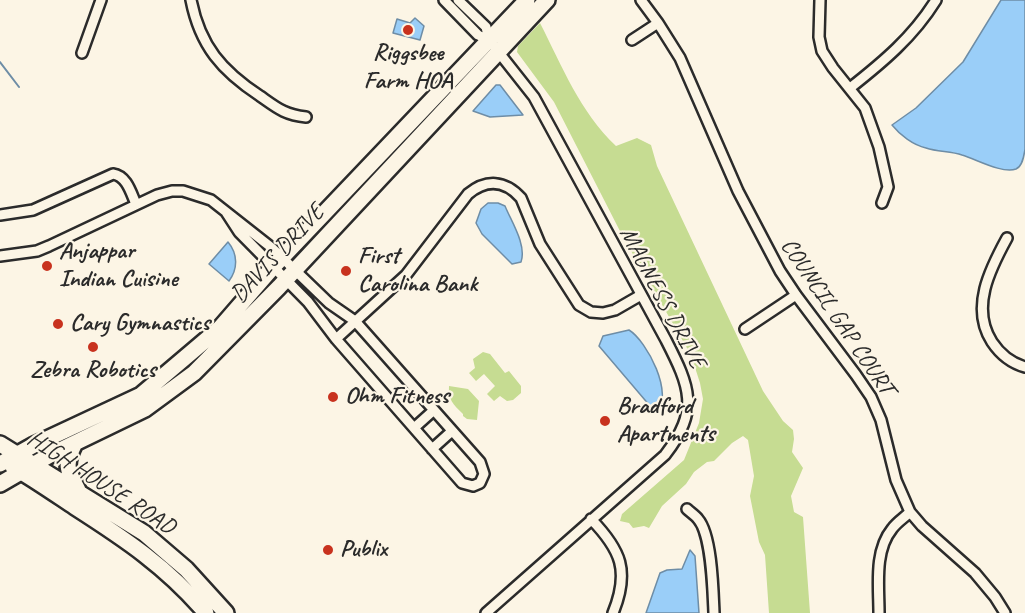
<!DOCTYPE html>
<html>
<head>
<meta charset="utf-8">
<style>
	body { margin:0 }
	canvas { display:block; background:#fcf5e5 }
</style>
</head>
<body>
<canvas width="1025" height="613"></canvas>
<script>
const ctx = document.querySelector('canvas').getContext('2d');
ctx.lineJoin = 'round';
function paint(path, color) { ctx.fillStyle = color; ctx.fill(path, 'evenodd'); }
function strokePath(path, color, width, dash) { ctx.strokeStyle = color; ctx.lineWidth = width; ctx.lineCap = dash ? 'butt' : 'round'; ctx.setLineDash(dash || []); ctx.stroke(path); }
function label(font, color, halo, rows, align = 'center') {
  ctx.font = font + ' Caveat,sans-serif'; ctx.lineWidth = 4.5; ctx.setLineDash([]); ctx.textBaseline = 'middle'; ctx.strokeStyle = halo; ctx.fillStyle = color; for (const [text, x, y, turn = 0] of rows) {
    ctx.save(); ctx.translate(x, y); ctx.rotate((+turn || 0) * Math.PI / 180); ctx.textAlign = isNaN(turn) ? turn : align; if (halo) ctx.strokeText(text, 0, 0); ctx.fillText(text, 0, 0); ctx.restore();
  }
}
paint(new Path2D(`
	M540 23C562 66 580 112 616 146L637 138 651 145 657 166 763 391 783 421 793 430 794 439 792 452 803 468 791 496 794 512 803 517 810 613H769L765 555 759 542 750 496 754 476 748 440 743 436 732 443 714 461 707 462 694 472 686 484 662 506 649 528 644 526 633 528 629 523 620 521 622 514 684 460 699 423 703 399 700 383 691 355 623 237 554 102 517 52 518 46Z
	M483 352 490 354 505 373 509 371 521 386V393L513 400 507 401 500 396 494 401 487 394 495 386 484 374 476 381 469 373 475 368 473 359Z
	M449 386 468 389 479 401 477 420 467 419 463 416V414C453 404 448 400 449 386Z`), '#c6dc92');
const water = new Path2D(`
	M1001 0H1025V149C1024 155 1023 166 1016 169 1002 174 976 159 962 155 951 151 938 152 926 148 913 145 900 135 892 125L916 108 963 62Z
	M415 18 424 26 420 40 393 33 397 19 410 23Z
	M496 85H500L523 115 490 117 473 111Z
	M488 203H498L505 206C511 221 527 245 521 262L512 264 482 234 476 223 481 209Z
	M228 242C238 254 238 269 229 281L209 264Z
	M629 330C647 341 675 395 656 413L599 346 603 336Z
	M690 550 695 556 699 613H646L660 573 667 570 682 569Z`);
paint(water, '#9acef8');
strokePath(water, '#6e8da6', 1.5);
strokePath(new Path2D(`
	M0 62 19 87`), '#6e8da6', 2);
const minor = new Path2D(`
	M191 0C200 46 222 71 260 96 277 108 285 115 306 117
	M444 0 478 35 489 40 534 97 666 340C690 387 700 410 665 455L486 613
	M458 0 486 27 489 40
	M641 0 658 23 680 58 738 191 780 271 796 295 856 375 871 397 881 420 896 480 910 512 922 526 975 573 995 597 1005 613
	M820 0 819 37 822 51 833 68 865 108 879 147 888 187 882 203
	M632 40 658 23
	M82 53 101 0
	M850 88C883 62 913 37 936 0
	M0 215 33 210 113 174C127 176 131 193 136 204
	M1007 238C990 269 970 308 992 342 1000 354 1011 363 1025 367
	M0 256 37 251 49 246 157 195 172 191H183L211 200 272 248 329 303 355 321 480 462 484 474 480 483 473 486 462 483 336 339 308 302 239 232 226 212
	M745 329 796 295
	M336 339 406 275 468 194C486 179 505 180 521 198L540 244 579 305 591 312 603 313 615 310 641 295
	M414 428 434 410
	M432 449 452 431
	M687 509C690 512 695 515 698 519 712 535 713 591 714 613
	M591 519C621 550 630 571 613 613
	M879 613C879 586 874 551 892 529 897 522 904 518 910 512`);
const primary = new Path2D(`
	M75 443C64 465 67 470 78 490
	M0 444 144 533 186 569 226 613
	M0 464 34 445 141 395 220 328 273 267 527 0
	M13 467C34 479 54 493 75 507 125 539 167 567 206 613
	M0 484 50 455 145 409 194 373 279 287 547 0`);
strokePath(minor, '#2b2b2b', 14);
strokePath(primary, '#2b2b2b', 20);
strokePath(minor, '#fcf5e5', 9);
strokePath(primary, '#fcf5e5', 15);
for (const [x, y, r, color] of [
	[408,30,6,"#c8321e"],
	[47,266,6,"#c8321e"],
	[346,271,6,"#c8321e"],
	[58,324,6,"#c8321e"],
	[93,347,6,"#c8321e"],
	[333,397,6,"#c8321e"],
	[605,421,6,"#c8321e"],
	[328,550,6,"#c8321e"]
]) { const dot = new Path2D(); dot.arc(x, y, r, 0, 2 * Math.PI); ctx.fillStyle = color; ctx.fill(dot); strokePath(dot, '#fcf5e5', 2); }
label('bold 24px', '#2b2b2b', '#fcf5e5', [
	["Riggsbee",408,54,"center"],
	["Farm HOA",408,82,"center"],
	["Anjappar",59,252],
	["Indian Cuisine",59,280],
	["First",358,257],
	["Carolina Bank",358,285],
	["Cary Gymnastics",70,324],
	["Zebra Robotics",93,371,"center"],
	["Ohm Fitness",345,397],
	["Bradford",617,407],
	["Apartments",617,435],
	["Publix",340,550]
], 'left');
label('24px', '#2b2b2b', '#fcf5e5', [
	["DAVIS DRIVE",278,254,-47],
	["MAGNESS DRIVE",662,298,62],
	["COUNCIL GAP COURT",837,317,56],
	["HIGH HOUSE ROAD",101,483,33]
]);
</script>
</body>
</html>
